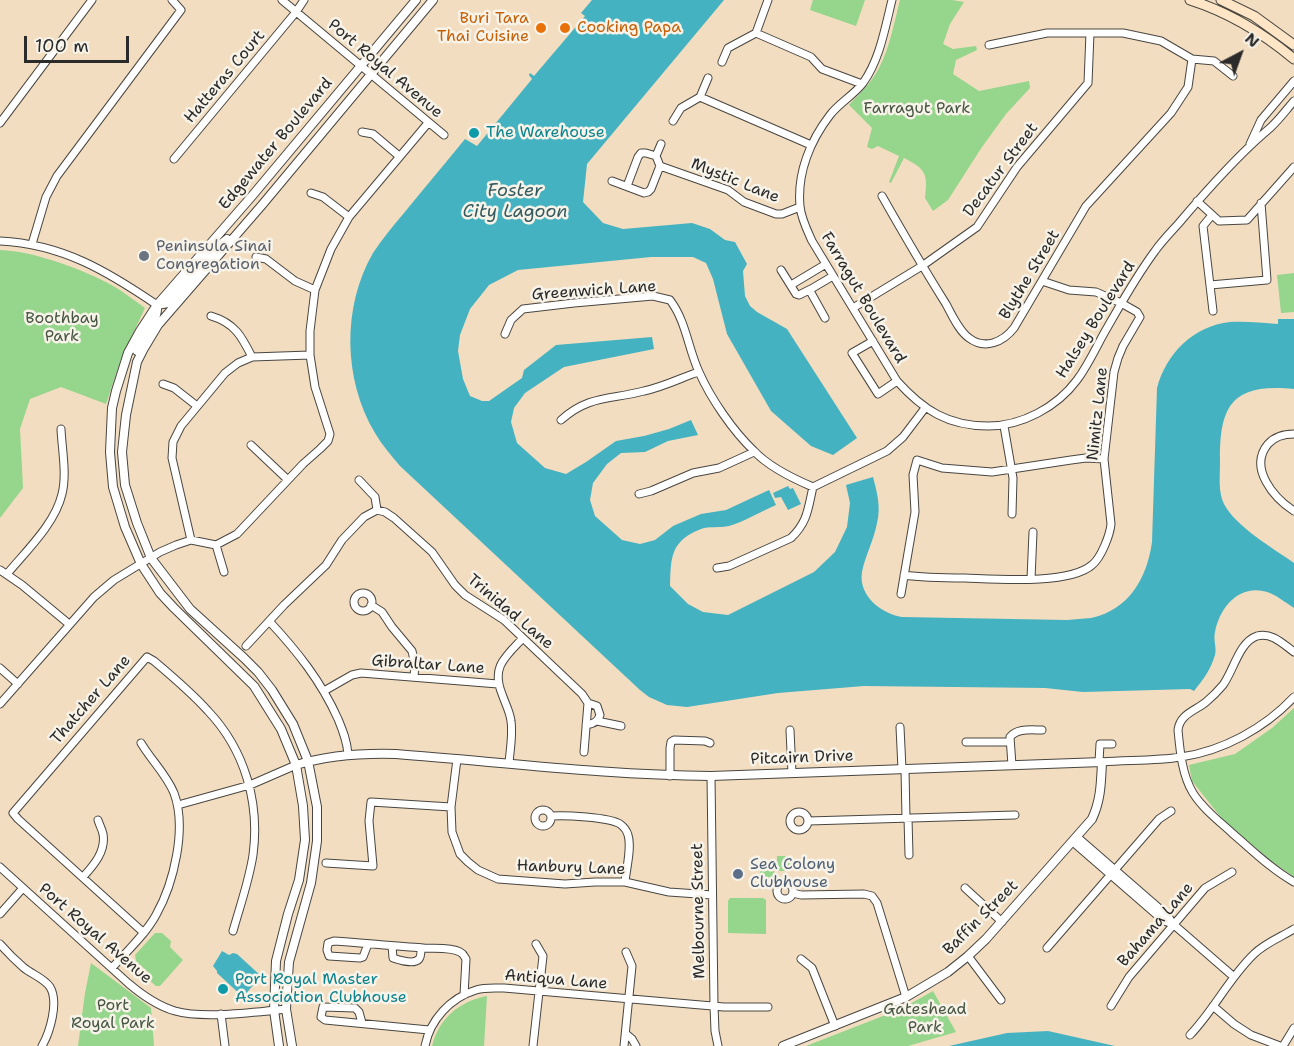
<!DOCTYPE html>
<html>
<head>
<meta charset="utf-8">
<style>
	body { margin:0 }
	#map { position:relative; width:1294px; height:1046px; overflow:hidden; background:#f2ddc0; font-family:"Shantell Sans",sans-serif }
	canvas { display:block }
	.north { position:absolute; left:1210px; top:24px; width:60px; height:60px; -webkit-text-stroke:4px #f7f3e8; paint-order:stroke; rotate:41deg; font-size:16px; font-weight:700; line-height:24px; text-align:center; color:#2b2b2b }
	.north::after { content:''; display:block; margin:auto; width:21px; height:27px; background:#2b2b2b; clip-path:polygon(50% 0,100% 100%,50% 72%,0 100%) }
	.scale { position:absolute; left:24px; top:36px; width:105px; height:27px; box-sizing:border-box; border:3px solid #2b2b2b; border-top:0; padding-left:8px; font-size:18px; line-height:21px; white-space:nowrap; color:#2b2b2b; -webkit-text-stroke:4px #f7f3e8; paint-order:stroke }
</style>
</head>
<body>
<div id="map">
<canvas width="1294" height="1046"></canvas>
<div class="north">N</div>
<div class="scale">100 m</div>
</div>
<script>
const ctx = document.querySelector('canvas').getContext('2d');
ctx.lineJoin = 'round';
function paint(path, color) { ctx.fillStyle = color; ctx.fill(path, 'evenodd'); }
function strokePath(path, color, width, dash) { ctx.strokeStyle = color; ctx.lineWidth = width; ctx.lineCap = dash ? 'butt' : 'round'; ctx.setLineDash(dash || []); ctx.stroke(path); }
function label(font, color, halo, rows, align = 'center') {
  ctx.font = font + ' "Shantell Sans",sans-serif'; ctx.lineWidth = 5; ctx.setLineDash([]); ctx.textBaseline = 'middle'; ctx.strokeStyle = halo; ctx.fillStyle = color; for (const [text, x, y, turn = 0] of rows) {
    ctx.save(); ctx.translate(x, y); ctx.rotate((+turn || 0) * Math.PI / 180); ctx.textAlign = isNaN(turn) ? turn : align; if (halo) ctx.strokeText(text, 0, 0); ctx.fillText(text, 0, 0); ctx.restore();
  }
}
paint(new Path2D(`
	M813 0H865L856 26 810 10Z
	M900 0H952L964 2 950 24 943 44 953 49 976 46 977 50 956 60 953 74 979 91 1029 81 1030 88 1006 114 982 147 948 200 933 211 925 198C928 174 926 169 904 158L891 183 889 182 899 156 878 146 872 149 867 147 872 128 849 105C860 93 872 82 879 68 890 47 894 23 900 0Z
	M0 250C34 251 85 270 115 287 125 293 135 301 145 308L121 359 106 404 61 387 30 399 20 429 23 488 0 518Z
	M1294 273V312L1281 313 1277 275Z
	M1294 708V877L1270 860 1223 820 1192 781 1189 765 1235 754 1272 728Z
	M777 856H792V871H777Z
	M769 862 771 863C776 871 775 875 769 883L765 881 760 875V872Z
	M730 898H763L766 900V934L728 933V901Z
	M155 933H162L171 941 170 947 183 960 160 986H156L148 979V972L136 961 135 955Z
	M91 963 151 1008 154 1046H78L85 993Z
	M933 991 956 1032 908 1046H806L901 1009Z
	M487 996 484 1046H432C439 1018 460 1001 487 996Z`), '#95d58c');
paint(new Path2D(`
	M592 0H724L587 164 583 202 603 223 623 229 692 223 710 229 725 240 735 242 747 264 743 271 745 296 750 306 757 312 787 329 857 438 833 455 811 446 771 411 727 334 713 279 706 263 693 257H651L518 270 489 285 470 309 460 335 458 351 463 379 470 396 482 401H489L522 378 524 370 556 345 652 337 654 349 564 367 525 393 514 408 511 422 517 443 545 468 566 474 586 462 616 441 644 436 669 429 691 420 698 435 668 441 645 452 621 453 607 464 593 483 590 500 595 516 622 540 640 544 655 540 673 526 701 514 726 510 769 490 776 505C762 511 743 522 729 526 720 528 709 526 701 529 670 541 671 558 670 586L688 604 703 612 728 615 814 572 835 552 847 527 850 503 846 485 873 477C877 492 881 507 877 523 874 540 865 556 862 572 858 596 882 614 902 617L1067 620C1075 619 1083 619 1091 618 1129 610 1147 578 1152 542L1157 388C1166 354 1193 326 1230 322 1246 321 1262 323 1278 324V319H1294V389C1232 383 1219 405 1220 463 1220 476 1218 492 1224 504 1236 527 1273 548 1294 563V608C1286 603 1279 597 1270 593 1241 582 1220 606 1215 632 1213 640 1217 648 1215 655 1211 669 1203 680 1194 691L1190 689 1083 692 1045 688 864 686 778 693 687 707 667 705 649 697 640 690 400 466C391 455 382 445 375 433 343 379 342 307 373 253 382 239 393 226 404 213 424 188 445 164 465 139L477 146 532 79 529 75 530 73 534 76 585 16 581 13Z
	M788 486 790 489 793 488 801 504 788 510 781 497 775 498 773 493Z
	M222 951 229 955 233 953 237 954 261 976 243 997 217 973V971L213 966Z
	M1048 1031 1115 1046H949L1007 1033Z`), '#45b2c1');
const minor = new Path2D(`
	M282 0 444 135
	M892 0C885 28 880 59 863 83 854 95 839 103 830 115 810 141 797 173 800 206 801 218 807 230 812 241L897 381C923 410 948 426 988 426 1022 426 1057 407 1077 380 1089 364 1097 345 1107 328 1122 302 1137 275 1155 251 1162 241 1171 232 1179 223 1201 197 1225 170 1250 146 1256 140 1263 134 1270 128 1279 120 1286 110 1294 101
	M756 33 768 0
	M989 45 1047 33H1123L1161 41 1192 59 1214 61 1233 76
	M722 62 728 48 756 33 811 57 822 69 862 84
	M700 97 811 145
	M673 121 681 108 700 97 708 78
	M0 123 92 0
	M362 132 373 134 399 156
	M1250 144 1261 120 1294 81
	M656 156 661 144
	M174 159 296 12 304 0
	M612 181 644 193 648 192 651 189 660 166 728 190 744 202 776 214H782L800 207
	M627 186 638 157 641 153H646L656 156 660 166
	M311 193 323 197 349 217
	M882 196C903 233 924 269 946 304 952 315 959 331 969 338 985 350 1003 342 1014 328L1086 206 1171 113 1188 87 1192 59
	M1197 201 1219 221 1247 220 1294 167
	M1212 215 1203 226 1213 311
	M0 241C62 244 107 271 157 305
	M32 244 46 197 57 176 181 10 172 0
	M256 257 266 259 295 281 315 290
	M781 270 796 294 799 295 811 289
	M791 285 826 264
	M1210 285 1267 280 1261 203
	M853 308 922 266 977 227 1017 167 1088 83 1090 33
	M211 316C235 323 242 337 252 357
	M825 318 810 291 811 289 833 276
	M505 334 511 320 523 309 574 303 653 296 670 300C686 321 688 348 699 372 711 399 733 431 754 451 768 466 794 479 813 487
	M873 341 852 353 878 394 897 381
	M163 384 174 388 197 406
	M561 420C589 395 610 400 644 391 663 387 681 378 698 372
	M1004 426 1013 478 1012 514
	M1294 434C1284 434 1275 436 1268 444 1248 468 1274 498 1294 511
	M251 445 288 480
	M359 480 375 497 377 510 385 512 394 518 432 552 455 585 465 595 504 620 582 694 588 703 584 752
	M813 487 887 451 903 437 925 408
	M639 494 651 491 693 473 719 468 754 452
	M191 540 172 458 173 442 181 426 225 373 238 363 252 357 310 355
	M216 545 224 572
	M717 568 729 566 791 538C808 522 808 508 813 487
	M0 570 22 585 69 624
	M7 574C26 551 55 524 62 494 67 474 62 450 61 429
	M904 575C924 578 944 578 965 578 995 579 1069 585 1092 565 1101 558 1110 535 1111 524L1104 459 1114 372 1118 358 1123 346 1140 317 1137 312 1121 303 1096 292 1069 290 1042 281
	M1031 579 1033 532
	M354 602a9 9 0 1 1 18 0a9 9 0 1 1-18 0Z
	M901 594 915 512 913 475 917 460 942 468 992 472 1071 460 1086 458 1104 459
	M371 605 382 612 392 627 412 651 415 665 414 677
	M269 621C297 651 321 681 338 719 343 731 347 741 348 754
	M246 646 284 605 326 565 342 540 364 517 377 510
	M1294 652C1283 644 1272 632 1257 636 1239 642 1234 670 1223 685 1218 691 1212 697 1206 702 1195 711 1180 714 1178 730 1180 751 1182 775 1193 793 1203 809 1219 821 1232 833 1252 850 1271 869 1294 882
	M0 668 18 684
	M324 691 352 675 361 673 498 684
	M0 704 94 597 114 580 160 552 176 545 191 540 216 545 237 534 303 464 320 449 328 441 330 434 315 387 310 355V331L315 290 331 249 349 217 428 123
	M597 721 621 726
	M586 725C593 724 598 722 600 715L597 706 588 703
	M900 727 902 769
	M790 730 792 773
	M966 742H1010
	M457 759 451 807 452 832 460 854 468 862 478 870 498 879 565 884 595 882H625L669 892 712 895
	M1099 762 1100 744H1112
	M1102 762C1128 760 1155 761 1181 757 1223 751 1265 728 1294 697
	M509 763C510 750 513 735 511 721 510 712 505 703 502 694 491 667 505 657 523 638
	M1012 765 1010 737C1017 728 1031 730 1042 730
	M905 769 906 819
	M670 776V748L671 742 674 740 705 741 710 743
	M711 776 714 1006 715 1031 718 1046
	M178 805 250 785 296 765
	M535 818a8 8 0 1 1 16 0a8 8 0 1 1-16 0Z
	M790 821a9 9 0 1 1 18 0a9 9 0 1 1-18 0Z
	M551 816C564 815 609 817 620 824 624 827 627 831 628 835 632 847 626 870 625 882
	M908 818 909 855
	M808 821 1015 815
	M1077 837 1168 916 1173 924 1234 977
	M1073 842 1164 921 1173 924
	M326 863 373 866 369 821 371 802 451 807
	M0 867 128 983C142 995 158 1006 175 1011 203 1019 257 1012 286 1009
	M83 877C94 865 106 851 103 834 102 829 99 824 98 820
	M777 891a8 8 0 1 1 16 0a8 8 0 1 1-16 0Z
	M965 888 1002 922
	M793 893 801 895 864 894 872 896 877 903 906 997
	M0 914 23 888
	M144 933 18 819 13 813 147 657 154 661C173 677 192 693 208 711 245 750 260 803 253 855 249 881 240 906 233 931
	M0 944C7 952 15 960 23 967 31 974 44 978 50 987 59 1002 50 1032 42 1046
	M368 944 363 957 360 958 329 956 327 950 328 943 334 941C363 943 393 946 423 948 434 949 450 947 460 952 464 954 464 956 466 959L464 995
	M392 946 393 958C399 960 414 965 419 959 421 957 421 951 421 948
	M1047 948 1159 819 1171 811
	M968 956 1001 1000
	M801 959 812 968 835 1026
	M112 968C127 951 145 935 156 915 174 883 187 828 174 793 166 774 151 760 141 743
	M1111 1006 1129 977 1205 888 1232 872
	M1213 1006 1234 1024 1251 1035 1280 1046
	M221 1014 225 1046
	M362 1023 359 1012 355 1008 323 1007 321 1017 325 1020 429 1030
	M626 1034 632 1039 636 1046
	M1190 1035C1214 1010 1229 978 1254 954 1265 943 1281 937 1294 929
	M425 1046C430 1020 450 998 476 990 485 987 495 988 504 988L724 1007H768
	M533 1046 543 956 536 944
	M624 1046 632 966 626 952
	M1283 1046 1294 1028`);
const tertiary = new Path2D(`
	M157 305 168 303 216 248 227 239
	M137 351C142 337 157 322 157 309
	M296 765C329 755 361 753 396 754 501 762 606 775 711 776L1102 762C1101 782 1101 800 1092 819L986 939 968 956 948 972 906 997 783 1046
	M279 1046 274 1010 276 961 288 914 299 880 305 840 303 806 296 765 281 729 254 686 174 608 160 593 141 564 125 527 113 487 110 452 112 408 116 391 128 353 140 331 157 305 252 196 416 0
	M292 1046 286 1009 289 962 311 883 317 841V807L308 761 293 724 272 690 258 672 244 658 190 609 151 558 137 523 125 485 122 452 126 415 137 362 143 350 158 325 262 205 433 0`);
const secondary = new Path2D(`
	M1190 0C1228 12 1264 34 1294 59
	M1221 0 1254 16 1294 45`);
strokePath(minor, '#494641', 9);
strokePath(tertiary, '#494641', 10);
strokePath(secondary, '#494641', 11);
strokePath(minor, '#fff', 7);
strokePath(tertiary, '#fff', 8);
strokePath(secondary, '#fde5c5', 9);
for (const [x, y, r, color] of [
	[541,28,6,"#e8710a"],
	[565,28,6,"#e8710a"],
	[474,133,6,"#0f9aa8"],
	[144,256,6,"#6b7280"],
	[738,874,6,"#5c6f8a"],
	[223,989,6,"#0f9aa8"]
]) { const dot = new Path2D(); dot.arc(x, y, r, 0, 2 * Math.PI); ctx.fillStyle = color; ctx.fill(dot); strokePath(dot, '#f7f3e8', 2); }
label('16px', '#c56008', '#f7f3e8', [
	["Buri Tara",529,19],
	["Thai Cuisine",529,37],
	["Cooking Papa",577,28,"left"]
], 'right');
label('16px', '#2b2b2b', '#f7f3e8', [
	["Port Royal Avenue",385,69,40],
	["Hatteras Court",225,77,-50],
	["Edgewater Boulevard",276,144,-50],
	["Decatur Street",1001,170,-53],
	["Mystic Lane",735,181,22],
	["Blythe Street",1030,275,-59],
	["Greenwich Lane",594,291,-4],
	["Farragut Boulevard",863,298,59],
	["Halsey Boulevard",1096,320,-58],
	["Nimitz Lane",1098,414,-84],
	["Trinidad Lane",510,612,40],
	["Gibraltar Lane",428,665,4],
	["Thatcher Lane",91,700,-49],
	["Pitcairn Drive",802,758,-2],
	["Hanbury Lane",571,868,2],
	["Melbourne Street",699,911,-91],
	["Baffin Street",981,918,-45],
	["Bahama Lane",1156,925,-49],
	["Port Royal Avenue",95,934,41],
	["Antiqua Lane",556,980,5]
]);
label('16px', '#465643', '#f7f3e8', [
	["Farragut Park",917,109],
	["Boothbay",62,319],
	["Park",62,337],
	["Port",113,1006],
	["Royal Park",113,1024],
	["Gateshead",925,1010],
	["Park",925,1028]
]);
label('16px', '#0d838f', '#f7f3e8', [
	["The Warehouse",486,133],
	["Port Royal Master",235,980],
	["Association Clubhouse",235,998]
], 'left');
label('16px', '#5b616d', '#f7f3e8', [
	["Peninsula Sinai",156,247],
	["Congregation",156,265]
], 'left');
label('16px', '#4e5e75', '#f7f3e8', [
	["Sea Colony",750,865],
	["Clubhouse",750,883]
], 'left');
label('italic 18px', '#345a60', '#f7f3e8', [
	["Foster",515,191],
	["City Lagoon",515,212]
]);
</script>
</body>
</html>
